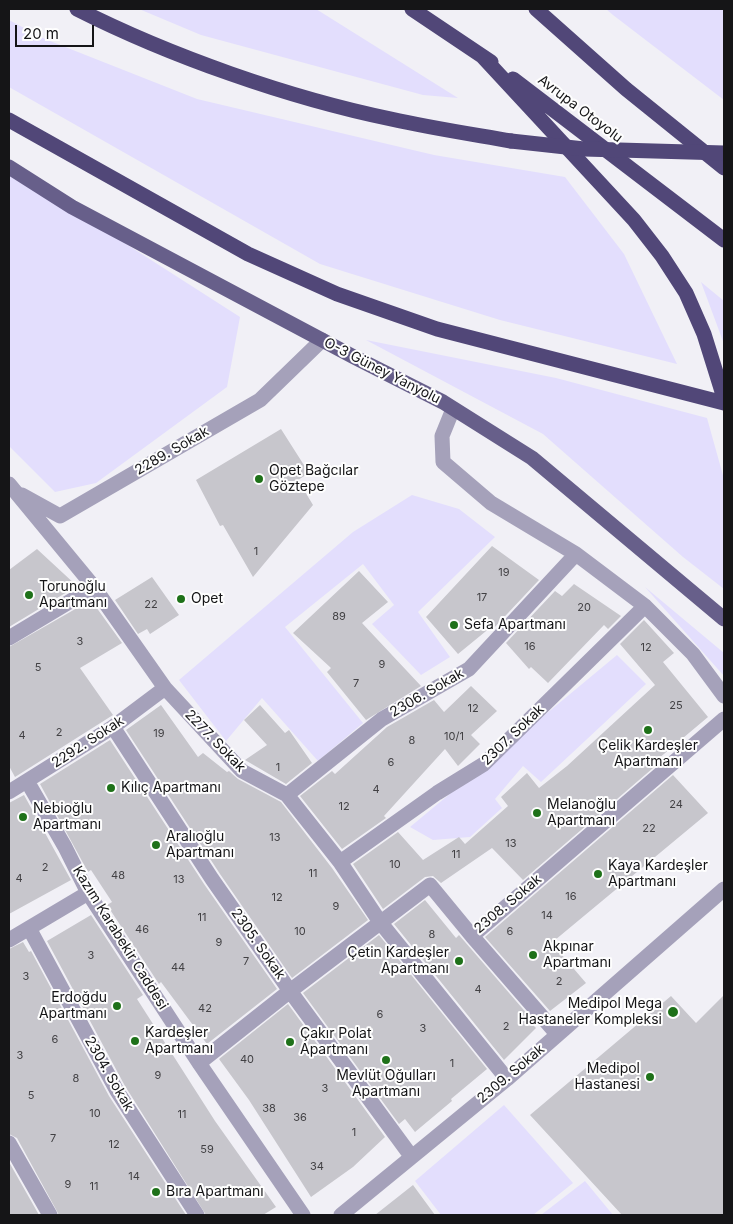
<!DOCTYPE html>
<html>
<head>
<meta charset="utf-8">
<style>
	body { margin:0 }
	#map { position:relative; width:733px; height:1224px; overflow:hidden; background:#f1f0f6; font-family:Inter,sans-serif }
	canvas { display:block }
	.frame { position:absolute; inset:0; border:10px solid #151517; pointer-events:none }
	.scale { position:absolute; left:15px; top:25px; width:79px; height:22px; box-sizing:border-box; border:2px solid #151517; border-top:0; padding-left:6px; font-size:15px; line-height:18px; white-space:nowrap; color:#151517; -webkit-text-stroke:4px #fefefe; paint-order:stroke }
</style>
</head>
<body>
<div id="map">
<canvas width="733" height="1224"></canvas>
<div class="frame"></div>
<div class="scale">20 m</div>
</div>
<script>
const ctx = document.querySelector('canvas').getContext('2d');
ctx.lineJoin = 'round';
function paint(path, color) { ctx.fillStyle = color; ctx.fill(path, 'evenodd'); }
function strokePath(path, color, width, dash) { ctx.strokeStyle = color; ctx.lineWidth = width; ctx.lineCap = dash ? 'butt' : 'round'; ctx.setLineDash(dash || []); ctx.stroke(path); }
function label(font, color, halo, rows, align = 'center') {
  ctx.font = font + ' Inter,sans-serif'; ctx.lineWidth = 4; ctx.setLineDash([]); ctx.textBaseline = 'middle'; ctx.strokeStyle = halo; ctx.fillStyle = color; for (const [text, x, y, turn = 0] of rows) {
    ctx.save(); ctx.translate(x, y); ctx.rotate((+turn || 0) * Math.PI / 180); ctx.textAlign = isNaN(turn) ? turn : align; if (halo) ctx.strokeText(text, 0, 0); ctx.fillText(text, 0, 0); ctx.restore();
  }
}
paint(new Path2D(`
	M139 9H316L458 98 423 95 201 35Z
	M606 9H724V100L613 15Z
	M9 20 45 39 197 99 434 155 565 177 624 254 677 364 500 320 320 264 9 87Z
	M9 169 240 317 227 387 96 483 55 492 9 446Z
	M701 282 724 301V344Z
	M366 340 556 378 707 418 724 479V589L683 557 543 434Z
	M412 495 459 509 495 537 418 612 450 657 421 675 372 624 394 605 363 564 285 627 363 723 318 761 262 698 226 741 179 680 353 532Z
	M645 587 724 653V676Z
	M617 655 646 684 541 782 523 766 495 799 502 808 470 837 433 840 410 827Z
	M504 1105 573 1183 533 1215H441L415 1181Z
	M585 1181 613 1215H541Z`), '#e3defd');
paint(new Path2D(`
	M281 429 309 473 298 480 313 505 253 577 223 525 220 526 196 480Z
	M492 546 539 580 493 629 491 627 458 654 426 617Z
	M37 549 77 586 9 627V570Z
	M359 571 388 602 362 623 421 686 366 720 327 672 331 668 293 633Z
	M152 577 179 615 150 634 147 629 138 634 115 600Z
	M574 584 621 616 608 629 604 625 548 683 531 667 529 669 506 643 555 591 562 596Z
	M91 600 122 643 80 668 113 715 15 777 9 766V647Z
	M644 620 674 653 663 662 708 717 658 759 660 762 523 880 492 848 441 883 433 876 425 877 383 909 353 864 398 832 423 860 459 837 465 844 508 806 501 797 527 773 539 788 567 766 655 685 620 644Z
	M471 686 497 711 471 735 480 744 458 766 445 749 384 816 386 818 342 849 300 796 332 771 335 774 387 727 434 700 444 712Z
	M161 705 198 757 203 753 227 772 229 771 238 779 281 802 332 868 368 920 292 978 220 874 126 730Z
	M260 705 285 733 289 730 312 763 286 784 245 760 267 745 244 720Z
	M110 740 204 884 277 989 207 1044 161 982 159 984 107 905 112 902 91 870 88 872 40 784Z
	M673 775 708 813 549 945 562 955 586 983 550 1011 485 937Z
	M24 795 71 880 9 914V803Z
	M425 900 456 938 459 935 535 1023 532 1024 536 1028 504 1060 394 924Z
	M91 915 143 995 137 999 215 1121 276 1207 263 1215H206L125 1086 47 941Z
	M379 935 487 1069 451 1099 452 1101 415 1132 405 1119 399 1124 303 993Z
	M23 942 29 952 31 951 109 1096 186 1215H59L17 1138 9 1134V949Z
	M724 995V1215H622L530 1115 671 996 696 1023Z
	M288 1004 385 1137 353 1167 311 1197 249 1100 219 1059Z
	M9 1162 39 1215H9Z
	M413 1185 435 1215H375Z`), '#c7c6cc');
strokePath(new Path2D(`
	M453 409 442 436 443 462 491 503 576 554 645 606 693 654 724 696
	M9 484 94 587 165 688 242 771 287 795 340 862 380 922 507 1079
	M22 495 60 516 260 400 322 340
	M9 638 94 587
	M113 727 212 879 290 991 411 1156
	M27 781 65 847 88 893 199 1063 303 1215
	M9 792 113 727 165 688
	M287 795 382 719 469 669 576 554
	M340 862 437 793 484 764 645 606
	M29 928 117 1091 197 1215
	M472 936 557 1034
	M9 940 88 893
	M199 1063 290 991 430 885 472 936 724 719
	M9 1143 50 1215
	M341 1215 507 1079 724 889`), '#a5a1ba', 15);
strokePath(new Path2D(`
	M9 167 72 207 354 357 443 402 532 458 724 619`), '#675f8a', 15);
strokePath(new Path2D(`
	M77 9C170 56 289 98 391 119 431 128 471 134 511 141
	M412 9 491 62
	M536 9 626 89 724 168
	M482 56 634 220 662 256 686 293 704 334 724 398
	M513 79 724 240
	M9 120 248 254 337 294 437 329 724 403`), '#514778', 15);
strokePath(new Path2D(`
	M511 141 584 149 724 153`), '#514778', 15);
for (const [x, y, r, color] of [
	[259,479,5,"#1e7119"],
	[29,595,5,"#1e7119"],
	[181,599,5,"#1e7119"],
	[454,625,5,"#1e7119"],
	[648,730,5,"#1e7119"],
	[111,788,5,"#1e7119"],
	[537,813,5,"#1e7119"],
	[23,817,5,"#1e7119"],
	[156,845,5,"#1e7119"],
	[598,874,5,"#1e7119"],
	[533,955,5,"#1e7119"],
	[459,961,5,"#1e7119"],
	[117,1006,5,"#1e7119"],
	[673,1012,6,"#1e7119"],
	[135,1041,5,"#1e7119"],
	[290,1042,5,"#1e7119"],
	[386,1060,5,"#1e7119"],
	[650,1077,5,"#1e7119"],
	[156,1192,5,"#1e7119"]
]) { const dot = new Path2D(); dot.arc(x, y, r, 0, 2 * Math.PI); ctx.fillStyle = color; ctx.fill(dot); strokePath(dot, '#fefefe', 2); }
label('11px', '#424144', null, [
	["1",256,552],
	["19",504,573],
	["17",482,598],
	["22",151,605],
	["20",584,608],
	["89",339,617],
	["3",80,642],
	["16",530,647],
	["12",646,648],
	["9",382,665],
	["5",38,668],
	["7",356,684],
	["25",676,706],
	["12",473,709],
	["2",59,733],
	["19",159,734],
	["4",22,736],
	["10/1",454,737],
	["8",412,741],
	["6",391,763],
	["1",278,768],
	["4",376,790],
	["24",676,805],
	["12",344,807],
	["22",649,829],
	["13",275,838],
	["13",511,844],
	["11",456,855],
	["10",395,865],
	["2",45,868],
	["11",313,874],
	["48",118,876],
	["4",19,879],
	["13",179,880],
	["16",571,897],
	["12",277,898],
	["9",336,907],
	["14",547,916],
	["11",202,918],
	["46",142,930],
	["10",300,932],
	["6",510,932],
	["8",432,935],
	["9",219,943],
	["3",91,956],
	["7",246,962],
	["44",178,968],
	["3",26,977],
	["2",559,982],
	["4",478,990],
	["42",205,1009],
	["6",380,1015],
	["2",506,1027],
	["3",423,1029],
	["6",55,1040],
	["3",20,1056],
	["40",247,1060],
	["1",452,1064],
	["9",158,1076],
	["8",76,1079],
	["3",325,1089],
	["5",31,1096],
	["38",269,1109],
	["10",95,1114],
	["11",182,1115],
	["36",300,1118],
	["1",354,1133],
	["7",53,1139],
	["12",114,1145],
	["59",207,1150],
	["34",317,1167],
	["14",134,1177],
	["9",68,1185],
	["11",94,1187]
]);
label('14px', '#151517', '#fefefe', [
	["Avrupa Otoyolu",580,109,37],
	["O-3 Güney Yanyolu",382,371,27],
	["2289. Sokak",172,451,-30],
	["2306. Sokak",427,693,-30],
	["2307. Sokak",513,735,-44],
	["2277. Sokak",215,741,46],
	["2292. Sokak",88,742,-33],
	["2308. Sokak",508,904,-40],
	["Kazım Karabekir Caddesi",120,938,58],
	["2305. Sokak",258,944,55],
	["2304. Sokak",109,1074,60],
	["2309. Sokak",511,1074,-40]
]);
label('14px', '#151517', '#fefefe', [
	["Opet Bağcılar",269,471],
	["Göztepe",269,487],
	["Torunoğlu",39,587],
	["Apartmanı",39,603],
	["Opet",191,599],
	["Sefa Apartmanı",464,625],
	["Çelik Kardeşler",648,746,"center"],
	["Apartmanı",648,762,"center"],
	["Kılıç Apartmanı",121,788],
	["Melanoğlu",547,805],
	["Apartmanı",547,821],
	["Nebioğlu",33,809],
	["Apartmanı",33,825],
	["Aralıoğlu",166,837],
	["Apartmanı",166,853],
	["Kaya Kardeşler",608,866],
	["Apartmanı",608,882],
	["Akpınar",543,947],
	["Apartmanı",543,963],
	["Çetin Kardeşler",449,953,"right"],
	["Apartmanı",449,969,"right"],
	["Erdoğdu",107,998,"right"],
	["Apartmanı",107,1014,"right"],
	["Medipol Mega",662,1004,"right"],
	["Hastaneler Kompleksi",662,1020,"right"],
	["Kardeşler",145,1033],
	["Apartmanı",145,1049],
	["Çakır Polat",300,1034],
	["Apartmanı",300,1050],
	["Medipol",640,1069,"right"],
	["Hastanesi",640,1085,"right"],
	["Mevlüt Oğulları",386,1076,"center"],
	["Apartmanı",386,1092,"center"],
	["Bıra Apartmanı",166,1192]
], 'left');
</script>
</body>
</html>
